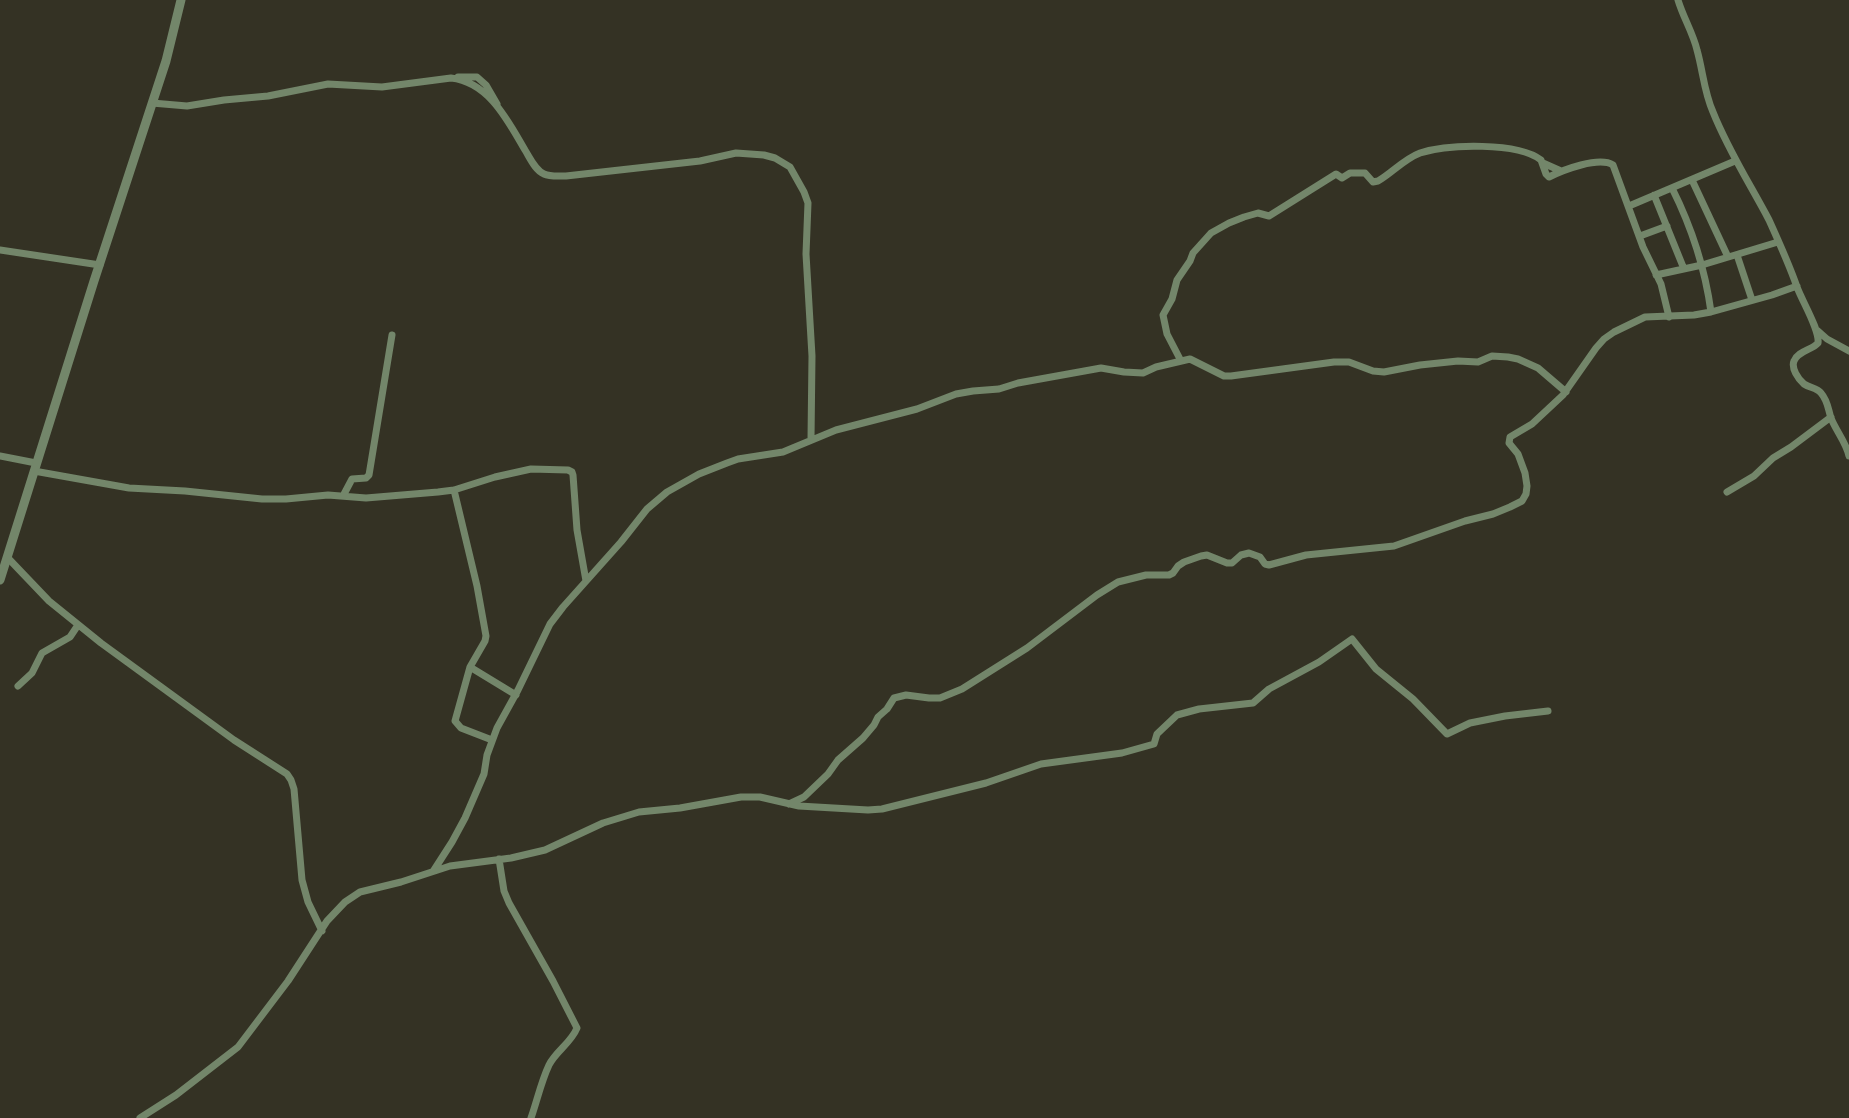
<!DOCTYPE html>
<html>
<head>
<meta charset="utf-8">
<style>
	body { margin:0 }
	canvas { display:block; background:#343224 }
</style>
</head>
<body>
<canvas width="1849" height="1118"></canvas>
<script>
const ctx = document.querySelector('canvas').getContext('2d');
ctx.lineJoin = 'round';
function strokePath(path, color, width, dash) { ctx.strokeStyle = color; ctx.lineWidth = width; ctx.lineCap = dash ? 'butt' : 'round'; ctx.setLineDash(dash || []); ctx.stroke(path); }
strokePath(new Path2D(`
	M1678 0C1683 17 1693 33 1697 50 1703 71 1704 92 1713 112 1728 150 1750 184 1769 220 1779 242 1789 264 1797 287 1802 301 1820 330 1818 343 1812 350 1798 351 1794 361 1791 368 1798 379 1804 384 1810 388 1817 388 1821 393 1828 401 1828 409 1831 418 1836 431 1846 442 1849 456
	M458 77H477L486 85 497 104
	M152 103 187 106 224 100 268 96 328 84 382 87 451 78C489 82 508 121 525 150 530 158 535 170 544 174 550 177 559 176 566 176L700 161 736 153 764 155 775 158 790 167 804 192 808 203 806 254 812 356 811 439
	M1543 163 1561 171
	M1692 180 1728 257
	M1672 188C1692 228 1705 268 1711 312
	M1654 195 1684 269
	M1629 206 1735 161
	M1640 236 1667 226
	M0 250 100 265
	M1737 255 1752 300
	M1656 275 1702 265 1778 242
	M1818 331 1827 339 1849 351
	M1181 361 1167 334 1163 315 1172 299 1177 280 1190 261 1193 253 1211 233 1229 223 1244 217 1258 213 1269 216 1336 174 1342 178 1350 173H1365L1373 182 1378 181C1392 173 1404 159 1420 153 1448 144 1518 142 1541 160L1546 174 1549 177C1563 170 1599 156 1613 165L1643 247 1661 284 1669 317
	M0 456 36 463
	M34 471 129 488 185 491 262 499H286L328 495 366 498 438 492 454 490 495 477 531 469 568 470 572 472 573 475 577 530 586 581
	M454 490 477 586 486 636 485 641 470 667 455 721 461 728 492 740
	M1727 492 1754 476 1773 458 1791 447 1831 417
	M343 496 352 479 366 478 369 475 392 335
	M7 557 49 601 101 643 234 740 287 774 291 780 294 789 302 880 308 902 322 931
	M470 667 516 695
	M18 686 32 673 42 653 70 637 78 625
	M789 804 804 797 828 774 838 760 863 738 874 725 878 717 887 709 894 698 906 695 929 698H940L962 689 1027 648 1097 595 1118 582 1146 575H1169L1173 573 1178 566 1184 562 1201 556 1207 555 1227 563H1232L1241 555 1249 553 1260 557 1265 564 1269 565 1306 555 1394 546 1465 521 1493 514 1510 507 1522 501 1526 494 1527 486 1525 473 1518 454 1509 443 1510 437 1532 424 1563 395 1596 348 1604 339 1614 332 1645 317 1694 315 1711 312 1772 295 1797 286
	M499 859 504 891 509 903 553 981 577 1028C571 1043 556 1051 549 1065 541 1082 537 1101 531 1118
	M434 870 452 842 465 818 484 774 487 755 497 728 518 690 550 624 563 607 621 542 647 509 667 492 699 474 727 463 738 459 783 452 836 430 917 409 956 394 973 391 999 389 1018 383 1101 368 1124 372 1143 373 1156 367 1190 359 1224 376H1231L1334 362H1349L1373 371 1384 372 1420 365 1458 361 1478 362 1492 356 1508 357 1518 359 1538 368 1566 392
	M140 1118 176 1095 238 1047 288 981 327 921 345 902 360 892 401 882 450 866 511 858 545 850 603 823 639 812 680 808 741 797H760L799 806 868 810 882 809 986 783 1041 764 1122 753 1154 744 1157 734 1177 715 1199 709 1253 703 1269 689 1319 662 1352 639 1376 669 1413 699 1447 734 1470 723 1505 716 1548 711`), '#73866a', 7);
strokePath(new Path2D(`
	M0 580 94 281 166 61 181 0`), '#73866a', 9);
</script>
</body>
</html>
